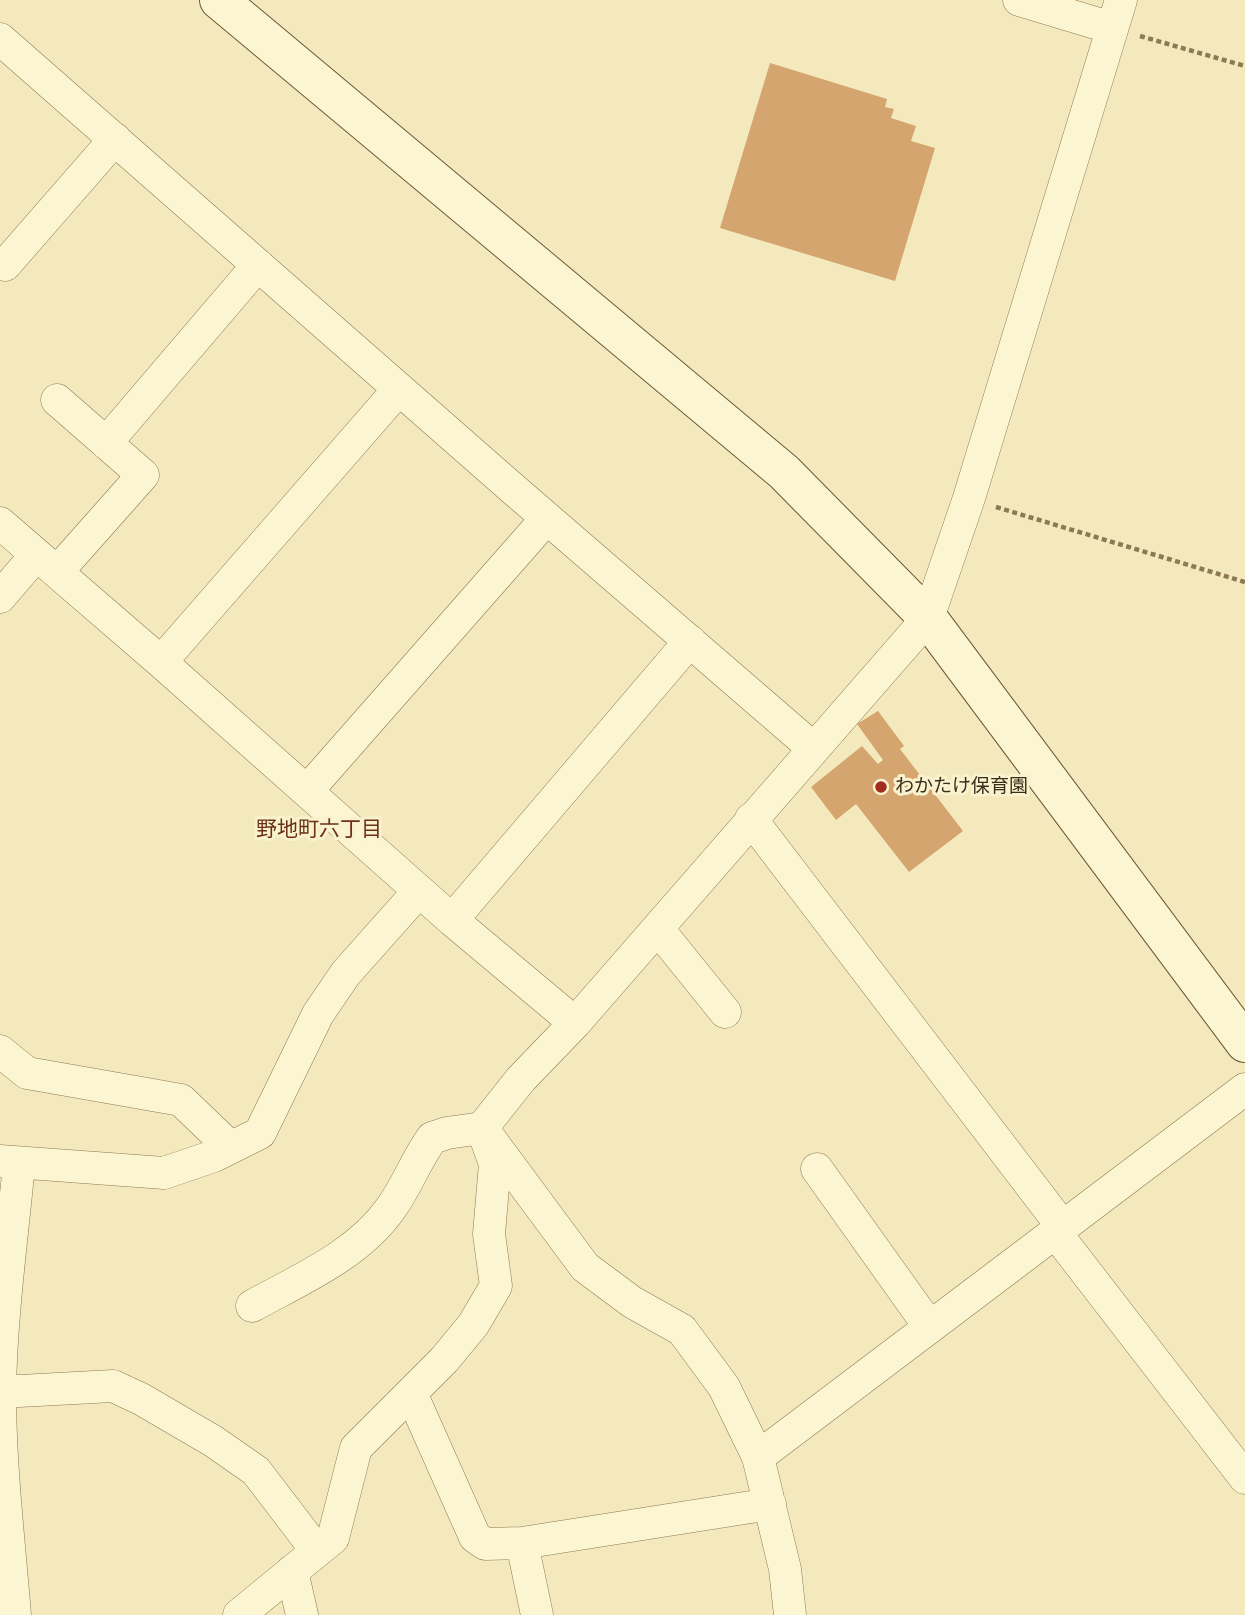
<!DOCTYPE html>
<html>
<head>
<meta charset="utf-8">
<style>
	body { margin:0 }
	canvas { display:block; background:#f3e9bd }
</style>
</head>
<body>
<canvas width="1245" height="1615"></canvas>
<script>
const ctx = document.querySelector('canvas').getContext('2d');
ctx.lineJoin = 'round';
function paint(path, color) { ctx.fillStyle = color; ctx.fill(path, 'evenodd'); }
function strokePath(path, color, width, dash) { ctx.strokeStyle = color; ctx.lineWidth = width; ctx.lineCap = dash ? 'butt' : 'round'; ctx.setLineDash(dash || []); ctx.stroke(path); }
function label(font, color, halo, rows, align = 'center') {
  ctx.font = font + ' "IBM Plex Serif","Noto Sans JP",serif'; ctx.lineWidth = 6; ctx.setLineDash([]); ctx.textBaseline = 'middle'; ctx.strokeStyle = halo; ctx.fillStyle = color; for (const [text, x, y, turn = 0] of rows) {
    ctx.save(); ctx.translate(x, y); ctx.rotate((+turn || 0) * Math.PI / 180); ctx.textAlign = isNaN(turn) ? turn : align; if (halo) ctx.strokeText(text, 0, 0); ctx.fillText(text, 0, 0); ctx.restore();
  }
}
paint(new Path2D(`
	M770 63 887 99 885 107 894 109 891 118 916 126 911 141 935 148 895 281 720 228Z
	M878 711 904 746 900 749 963 831 909 872 856 804 836 820 811 787 862 746 878 764 883 760 857 724Z`), '#d5a56f');
const street = new Path2D(`
	M1019 0 1112 28
	M0 39 512 488 813 748
	M5 265 115 139
	M106 443 258 265
	M0 523 161 662 452 920 575 1023
	M57 572 143 475 57 400
	M0 597 36 555
	M161 662 399 389
	M307 791 547 518
	M751 819 1062 1226
	M452 920 690 641
	M658 929 725 1012
	M0 1051 27 1073 181 1100 230 1147
	M482 1128 585 1267 632 1302 682 1330 724 1387 758 1457 785 1569 790 1615
	M0 1161 164 1173 214 1156 260 1133 318 1014 346 973 419 891
	M817 1169 929 1326
	M1055 1232 1245 1478
	M252 1306C301 1279 358 1255 391 1208 407 1186 416 1160 432 1138L447 1133 482 1128 521 1079 575 1023 928 618 969 498 1121 0
	M0 1392 113 1386 141 1399 213 1441 256 1471 317 1551
	M411 1393 475 1537 485 1544 522 1543 770 1504
	M758 1457 1245 1089
	M522 1543 537 1615
	M292 1571 302 1615
	M15 1615C9 1541 0 1466 0 1392 1 1316 12 1239 19 1164
	M239 1615 333 1538 356 1448 444 1360 473 1325 496 1286 489 1234 495 1164 486 1139`);
const secondary = new Path2D(`
	M219 0 784 472 928 618 1245 1043`);
strokePath(street, '#8d7954', 33);
strokePath(secondary, '#6e5938', 40);
strokePath(new Path2D(`
	M1140 36 1245 66
	M996 507 1245 582`), '#8d7954', 4.5, [5, 3.5]);
strokePath(street, '#fcf5d2', 32);
strokePath(secondary, '#fcf5d2', 38);
for (const [x, y, r, color] of [
	[881,787,7,"#a22c1e"]
]) { const dot = new Path2D(); dot.arc(x, y, r, 0, 2 * Math.PI); ctx.fillStyle = color; ctx.fill(dot); strokePath(dot, '#f9f2ce', 2.5); }
label('19px', '#3a2e1b', '#f9f2ce', [
	["わかたけ保育園",895,787]
], 'left');
label('21px', '#6c3115', '#f9f2ce', [
	["野地町六丁目",319,830]
]);
</script>
</body>
</html>
